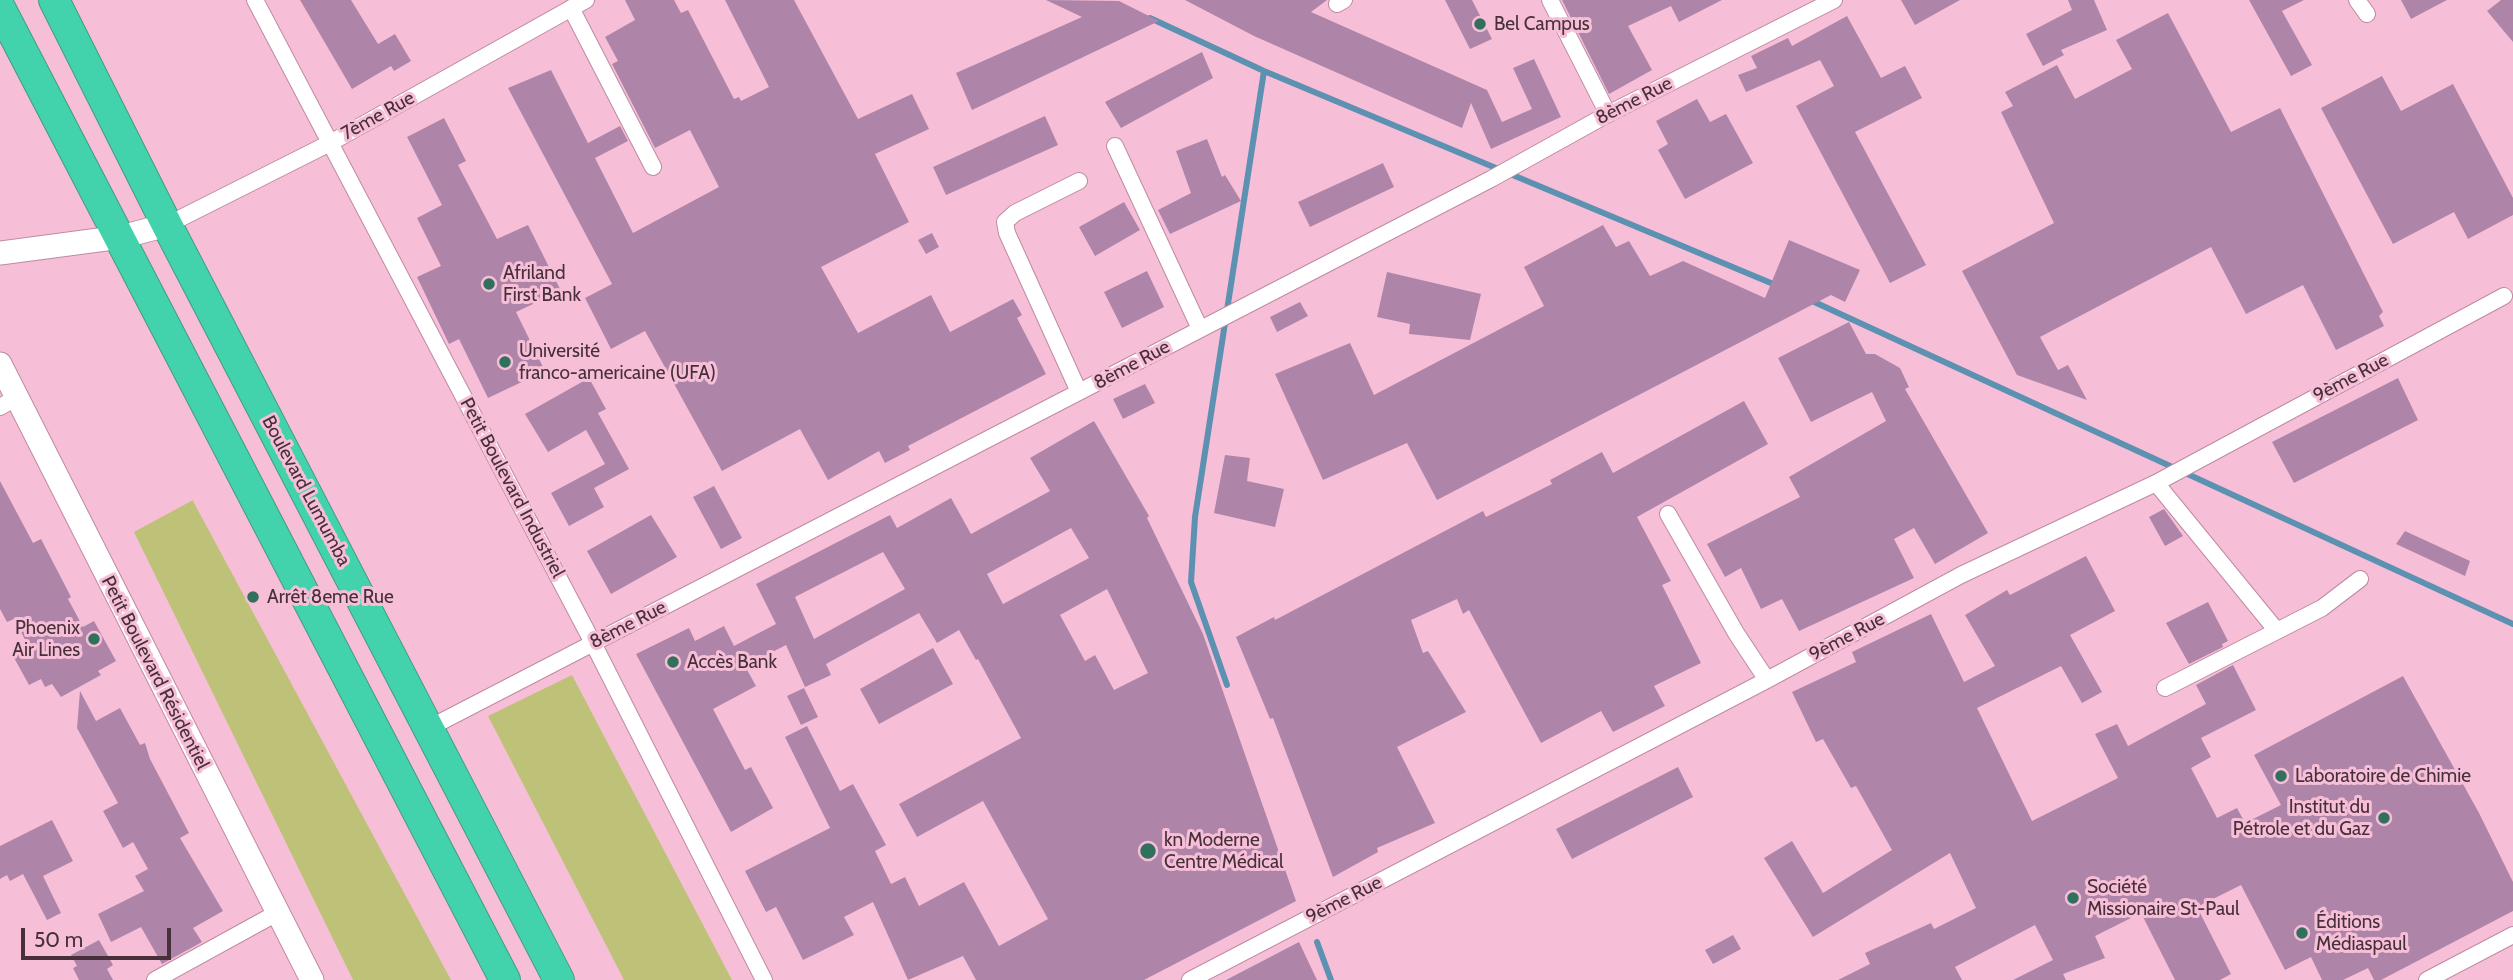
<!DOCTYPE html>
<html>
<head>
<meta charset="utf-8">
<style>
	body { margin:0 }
	#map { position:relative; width:2513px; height:980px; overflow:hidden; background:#f7bfd7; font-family:Cabin,sans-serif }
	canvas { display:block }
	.scale { position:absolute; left:21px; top:928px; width:150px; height:32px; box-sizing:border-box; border:4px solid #47303a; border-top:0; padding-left:9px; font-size:21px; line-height:24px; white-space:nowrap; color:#47303a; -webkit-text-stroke:5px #f7bfd7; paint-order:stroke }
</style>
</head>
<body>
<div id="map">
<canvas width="2513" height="980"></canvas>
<div class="scale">50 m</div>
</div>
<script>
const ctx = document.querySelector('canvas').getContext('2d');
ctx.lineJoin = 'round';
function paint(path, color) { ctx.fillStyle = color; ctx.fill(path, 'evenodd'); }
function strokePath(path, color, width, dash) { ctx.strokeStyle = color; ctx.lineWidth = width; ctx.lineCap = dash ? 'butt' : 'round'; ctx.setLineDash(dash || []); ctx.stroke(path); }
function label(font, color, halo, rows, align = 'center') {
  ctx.font = font + ' Cabin,sans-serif'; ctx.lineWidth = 6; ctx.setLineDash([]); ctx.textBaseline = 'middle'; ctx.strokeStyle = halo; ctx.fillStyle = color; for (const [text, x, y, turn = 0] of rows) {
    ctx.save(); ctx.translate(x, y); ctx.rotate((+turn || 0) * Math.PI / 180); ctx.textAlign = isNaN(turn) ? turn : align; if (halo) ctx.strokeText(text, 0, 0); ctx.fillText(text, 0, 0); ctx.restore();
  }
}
paint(new Path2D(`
	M193 500V501L451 980H353L134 532Z
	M572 675 732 980H624L488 716Z`), '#bec279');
strokePath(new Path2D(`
	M1150 18 1264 71 1778 286
	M1810 300 2513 624
	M1227 685 1191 582 1195 517 1264 71
	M1317 942 1331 980`), '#5d91b1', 6);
paint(new Path2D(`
	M300 0H351L378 44 395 34 411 61 394 71 391 66 352 89Z
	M625 0H674L681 13 688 10 734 99 739 97 741 101 769 87 725 0H794L858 119 912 94 929 129 875 154 909 222 821 267 858 333 931 295 950 332 1013 299 1022 315 1017 318 1046 374 908 446 910 450 885 463 879 451 828 480 800 429 722 471 645 331 611 349 585 298 612 284 508 88 551 70 588 143 620 126 628 141 595 158 633 233 719 187 690 130 655 148 612 64 618 61 605 37 635 20Z
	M1046 0 1119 1 1159 21 972 110 956 73 1082 17Z
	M1185 0H1327L1311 12 1487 90 1502 122 1532 109 1513 68 1534 59 1561 117 1491 149 1471 103 1462 128 1254 36Z
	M1445 0H1472L1492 39 1470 49Z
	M1562 0H1722L1679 22 1671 6 1628 26 1652 70 1609 94Z
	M1901 0H1960L1915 25Z
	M2068 0H2094L2107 30 2061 50 2064 55 2043 66 2026 34 2072 10Z
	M2249 0H2304L2282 11 2312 65 2291 76Z
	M2401 0H2447L2411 19Z
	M2501 0H2513V42L2487 11Z
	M2168 13 2231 132 2280 108 2383 312 2379 316 2384 326 2336 350 2303 285 2246 314 2211 247 2040 337 2058 370 2068 365 2087 400 2017 375 1962 271 2054 223 2001 112 2013 106 2005 92 2057 65 2075 99 2132 69 2116 40Z
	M1847 16 1881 78 1905 66 1922 98 1855 132 1926 265 1890 283 1796 106 1834 86 1820 60 1746 92 1738 75 1757 68 1751 56 1788 38 1792 46Z
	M1202 52 1213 78 1121 128 1105 102Z
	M2382 76 2401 111 2453 84 2513 198V215L2468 239 2454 212 2393 244 2321 108Z
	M1697 99 1710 122 1726 114 1753 163 1685 199 1658 150 1668 144 1656 121Z
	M1045 116 1058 145 946 195 933 167Z
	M444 118 466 161 458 165 497 239 528 225 561 291 516 312 545 371 488 398 459 339 449 344 417 277 441 266 417 218 442 205 407 137Z
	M1207 139 1222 177 1225 175 1241 201 1170 234 1158 210 1191 193 1176 151Z
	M1383 163 1394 187 1310 227 1298 202Z
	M1124 202 1140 230 1095 256 1079 227Z
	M1603 225 1616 247 1629 241 1650 276 1683 261 1765 298 1789 240 1860 270 1845 302 1831 295 1437 500 1407 443 1323 480 1275 374 1350 343 1374 395 1544 306 1524 267Z
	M932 233 939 247 926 254 918 240Z
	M1147 271 1164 307 1122 328 1104 292Z
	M1387 272 1481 294 1470 340 1409 334 1410 324 1377 317Z
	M1300 302 1308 316 1277 332 1270 317Z
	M1849 322 1866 354H1875L1900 368 1909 387 1905 389 1988 533 1935 564 1914 528 1894 539 1914 578 1799 631 1782 599 1761 609 1741 568 1725 577 1707 544 1800 497 1789 477 1886 421 1872 392 1811 422 1778 358Z
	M589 378 606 409 598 413 629 469 594 488 604 507 569 526 551 493 605 464 586 430 548 452 525 414Z
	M2398 378 2418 420 2294 483 2272 442Z
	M1145 384 1155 403 1123 419 1113 399Z
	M1744 401 1768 444 1637 517 1671 581 1662 585 1701 663 1654 686 1665 706 1613 732 1601 711 1541 743 1469 610 1463 614 1457 599 1411 620 1423 653 1428 651 1466 712 1397 747 1435 823 1377 848 1378 852 1333 877 1273 718 1270 719 1236 637 1274 617 1275 620 1483 511 1486 517 1552 484 1550 480 1602 452 1613 473Z
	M1094 421 1149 516 1147 518 1203 634 1296 901 1144 980H976L963 956 908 980 873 902 844 917 854 935 803 960 776 907 766 912 745 871 830 828 785 737 807 726 840 791 853 784 886 845 875 851 891 884 905 877 919 906 964 882 999 946 1048 919 983 801 917 837 899 804 1021 738 978 659 976 660 959 630 937 643 919 613 826 664 831 675 805 687 786 645 745 666 756 686 713 709 745 770 751 767 773 808 731 832 636 654 689 628 695 641 724 626 734 646 776 624 756 584 890 515 897 528 951 498 971 534 1050 491 1030 458ZM1071 528 1089 558 1003 604 987 574ZM883 552 905 589 814 639 795 597ZM1107 589 1148 673 1114 690 1095 655 1085 661 1060 615Z
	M1225 455 1250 458 1247 481 1284 489 1275 527 1214 513Z
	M0 481 33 543 41 539 71 597 68 599 83 627 94 621 116 661 98 671 101 675 61 697 52 684 45 687 41 679 29 685 13 656 29 647 14 619 7 622 0 609Z
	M714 486 742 538 721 549 693 497Z
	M2164 509 2183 536 2165 546 2149 517Z
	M651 515 677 557 611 594 587 551Z
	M2405 531 2470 561 2465 576 2396 544Z
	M2086 556 2115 611 2070 635 2102 692 2082 703 2061 666 1977 708 2032 821 2118 778 2095 734 2117 724 2128 746 2206 704 2196 685 2233 665 2256 710 2201 738 2211 757 2191 768 2217 818 2237 808 2245 823 2281 805 2254 755 2403 676 2479 813 2513 882V911L2381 980H2374L2368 968 2343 980H2322L2311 957 2285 970 2241 885 2197 907 2231 974 2220 980H2175L2141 913 2095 936 2105 958 2063 974 2066 980H2013L2053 960 2035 925 1955 967 1962 980H1838L1870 964 1865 953 1931 923 1934 929 1976 908 1950 853 1813 937 1764 858 1792 841 1823 893 1892 850 1856 786 1851 788 1823 739 1816 742 1792 692 1856 662 1852 652 1931 614 1964 682 1995 666 1965 615 2007 590 2010 595Z
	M2208 602 2228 641 2222 644 2223 647 2189 664 2166 623Z
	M933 648 953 684 879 724 860 689Z
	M804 688 818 717 801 725 787 696Z
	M80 691 96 721 120 708 140 745 145 743 150 759 189 833 180 838 223 911 193 928 202 942 162 964 141 927 111 942 98 914 144 891 135 876 148 869 133 842 123 848 103 811 118 803 77 728Z
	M1678 767 1693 797 1572 859 1556 829Z
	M52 820 73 861 43 876 61 913 47 920 23 874 10 881 7 875 0 879V846Z
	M1733 935 1741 949 1713 964 1705 950Z
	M99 940 113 965 107 969 113 980H79L73 968 77 966 71 955Z
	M1299 942 1317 980H1226Z`), '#ae85a9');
const street = new Path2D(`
	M255 0 593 643 764 980
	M1550 0 1608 114
	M2357 0 2367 14
	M1337 4 1344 0
	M571 8 653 167
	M1115 146 1200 329
	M1079 181 1015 213 1005 222 1007 233 1079 392
	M167 225 330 143 586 0
	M0 407 17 397
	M2156 483 2277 631
	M1668 514 1736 633 1767 680
	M2165 688 2322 608 2360 579
	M429 728 1491 179 1608 114 1834 0
	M155 980 277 913
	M1190 980 1767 680 1961 575 2156 483 2504 296
	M2427 980 2513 935`);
const secondary = new Path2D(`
	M0 253 121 237 167 225
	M0 364 312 980`);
const highway = new Path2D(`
	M54 0 167 225 559 980
	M0 8 505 980`);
strokePath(street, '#be8aa1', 18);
strokePath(secondary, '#be8aa1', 25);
strokePath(highway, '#449a84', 32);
strokePath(street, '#fff', 16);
strokePath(secondary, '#fff', 23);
strokePath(highway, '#43d3ac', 30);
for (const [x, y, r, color] of [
	[1480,24,7,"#31705d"],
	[489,284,7,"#31705d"],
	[505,362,7,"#31705d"],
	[253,597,7,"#31705d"],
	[94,639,7,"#31705d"],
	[673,662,7,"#31705d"],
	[2281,776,7,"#31705d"],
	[2384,818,7,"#31705d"],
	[1148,851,9,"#31705d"],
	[2073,898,7,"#31705d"],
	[2302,933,7,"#31705d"]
]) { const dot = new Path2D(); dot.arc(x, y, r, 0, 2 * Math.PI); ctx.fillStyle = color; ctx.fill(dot); strokePath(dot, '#f7bfd7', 2.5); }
label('19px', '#47303a', '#f7bfd7', [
	["Bel Campus",1494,24],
	["Afriland",503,273],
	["First Bank",503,295],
	["Université",519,351],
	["franco-americaine (UFA)",519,373],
	["Arrêt 8eme Rue",267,597],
	["Phoenix",80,628,"right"],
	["Air Lines",80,650,"right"],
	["Accès Bank",687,662],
	["Laboratoire de Chimie",2295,776],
	["Institut du",2370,807,"right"],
	["Pétrole et du Gaz",2370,829,"right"],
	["kn Moderne",1164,840],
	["Centre Médical",1164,862],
	["Société",2087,887],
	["Missionaire St-Paul",2087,909],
	["Éditions",2316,922],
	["Médiaspaul",2316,944]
], 'left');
label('19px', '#47303a', '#f7bfd7', [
	["8ème Rue",1634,101,-27],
	["7ème Rue",378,116,-29],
	["8ème Rue",1132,365,-28],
	["9ème Rue",2351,378,-28],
	["Petit Boulevard Industriel",512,488,62],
	["Boulevard Lumumba",306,491,62],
	["8ème Rue",628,625,-27],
	["9ème Rue",1847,637,-28],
	["Petit Boulevard Résidentiel",155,673,63],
	["9ème Rue",1344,900,-27]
]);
</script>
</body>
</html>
